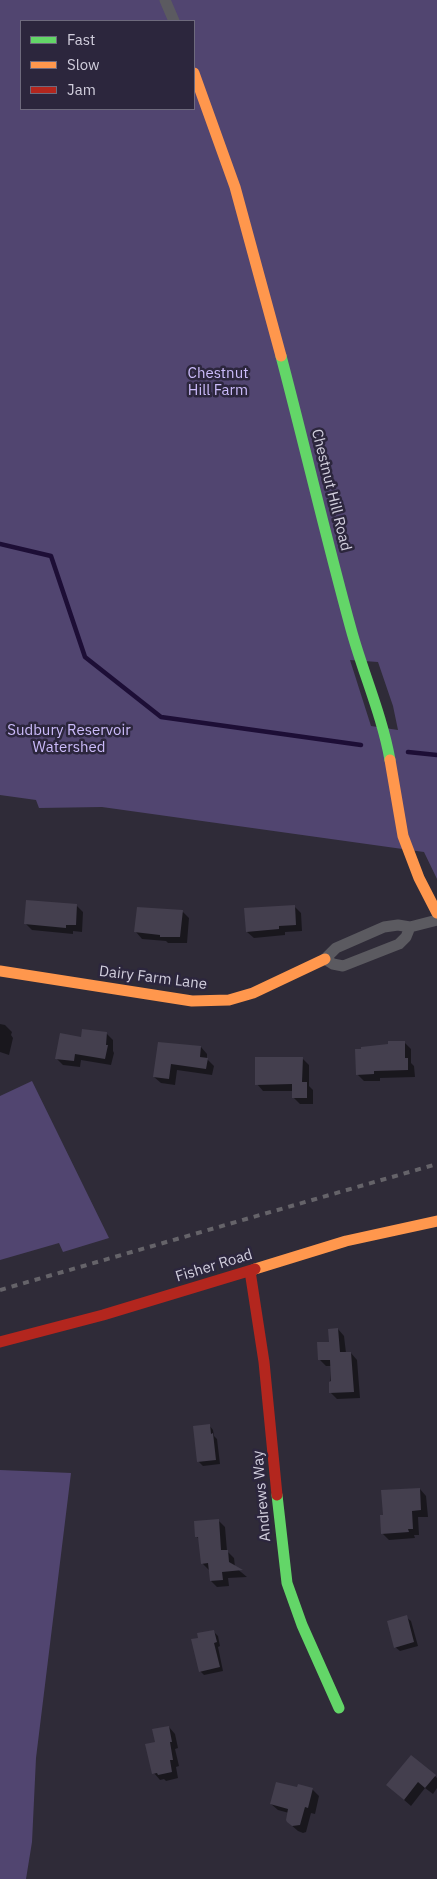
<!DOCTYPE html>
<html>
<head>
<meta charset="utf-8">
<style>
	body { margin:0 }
	#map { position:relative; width:437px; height:1879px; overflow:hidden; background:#2f2b38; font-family:"IBM Plex Sans",sans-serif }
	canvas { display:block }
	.legend { position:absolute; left:20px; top:20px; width:175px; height:90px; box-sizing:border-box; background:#2c263d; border:1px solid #6e6a7d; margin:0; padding:6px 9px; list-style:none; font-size:15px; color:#d2cfde }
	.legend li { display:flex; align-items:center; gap:10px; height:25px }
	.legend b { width:25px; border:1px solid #6e6a7d }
</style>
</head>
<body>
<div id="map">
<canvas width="437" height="1879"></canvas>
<ul class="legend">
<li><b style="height:6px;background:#63d668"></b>Fast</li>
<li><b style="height:6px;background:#ff974d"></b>Slow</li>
<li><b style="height:6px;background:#b3261e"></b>Jam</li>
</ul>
</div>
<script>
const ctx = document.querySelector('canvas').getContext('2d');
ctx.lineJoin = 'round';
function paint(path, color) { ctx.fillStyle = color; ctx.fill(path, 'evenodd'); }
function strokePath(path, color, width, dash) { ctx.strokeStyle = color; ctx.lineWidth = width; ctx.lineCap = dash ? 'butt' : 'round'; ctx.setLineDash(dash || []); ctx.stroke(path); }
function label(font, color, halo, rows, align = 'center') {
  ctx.font = font + ' "IBM Plex Sans",sans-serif'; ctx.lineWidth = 5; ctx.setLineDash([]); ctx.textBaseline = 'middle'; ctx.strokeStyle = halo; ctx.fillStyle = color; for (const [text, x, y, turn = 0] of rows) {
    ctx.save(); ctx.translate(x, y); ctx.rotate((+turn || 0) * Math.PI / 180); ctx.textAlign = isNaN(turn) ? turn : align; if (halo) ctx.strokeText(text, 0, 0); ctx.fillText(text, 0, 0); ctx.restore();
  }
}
paint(new Path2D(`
	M0 0H437V879L424 852 102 807 39 808 36 800 0 795ZM21 21H194V109H21ZM350 660 378 662 393 706 398 730 371 726Z
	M32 1081 109 1238 63 1252 59 1243 0 1260V1096Z
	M0 1470 71 1473 36 1758 32 1842 26 1879H0Z`), '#514570');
paint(new Path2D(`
	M76 905 83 912 82 932 73 931V934L32 930 26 924Z
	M294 906 301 913 302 931 285 932V935L254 938 247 932Z
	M183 912 189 918 187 943H168L166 941 142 939 136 932Z
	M0 1024 5 1025 12 1032 11 1035 13 1038 9 1055 0 1052Z
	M107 1034 113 1040V1051L114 1053 111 1065 81 1060 80 1067 63 1065 56 1058 82 1038Z
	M404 1042 411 1049V1063L414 1066 415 1077 380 1078V1081H364L357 1074 389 1046Z
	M180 1046 201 1047 207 1054V1059L214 1066 212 1075 177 1070 175 1085 161 1083 154 1077Z
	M302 1058 309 1065V1086L313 1090V1104H300L293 1097 294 1091H263L257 1084Z
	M338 1329 344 1336 346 1353H351L357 1360 360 1398 337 1399 330 1392 331 1366H326L320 1360Z
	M209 1425 213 1430 214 1436 217 1439 220 1464 203 1466 198 1461Z
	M420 1489 426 1496 428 1517H418L419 1535H414L415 1538 389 1540 382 1533Z
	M218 1520 225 1527 227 1551 234 1558 235 1567 247 1577 228 1578 229 1586 217 1587 211 1581 210 1571 203 1564 200 1540 197 1537Z
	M406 1617 411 1621 418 1646 400 1651 395 1647Z
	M213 1631 218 1636 220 1646 218 1647 223 1671 204 1675 200 1671Z
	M169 1727 175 1734 178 1748 175 1749 179 1766 176 1767 178 1778 166 1781 164 1779 160 1780 154 1773 156 1743Z
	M435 1776 437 1778V1788L433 1794 425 1788 411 1806 387 1785Z
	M298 1789H312L319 1796 315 1814 311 1813 306 1832 303 1833 298 1831 290 1824 289 1813 278 1810 271 1804Z`), '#0007');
strokePath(new Path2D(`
	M0 544 51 556 85 657 161 717 361 745
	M408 752 437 755`), '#1d0e36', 4.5);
paint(new Path2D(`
	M26 900 77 904 76 925H66V928L24 924Z
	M295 905 296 925 279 926V929L246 932 244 908Z
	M137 907 183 910 180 937H160V935L134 932Z
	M82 1029 107 1032 106 1045H108L105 1059 75 1054 74 1061 55 1059 60 1033 81 1037Z
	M388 1041H405V1058H408V1070L374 1071V1074L356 1075 355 1049H361V1047L388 1044Z
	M158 1042 201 1046 200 1057 208 1058 206 1069 171 1064 169 1079 153 1077Z
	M255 1057H303L302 1082H307V1098H292V1084L255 1085Z
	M338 1328 340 1352H351L354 1392 329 1393V1382L331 1381 330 1360H318L317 1342H329L328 1329Z
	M210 1424 211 1434 213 1433 216 1460 197 1462 193 1426Z
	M420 1488 421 1510 412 1511 413 1529H408L409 1532 381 1534 380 1515H383L381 1490Z
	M219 1519 221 1550H228L229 1562 243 1570 222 1572 223 1580 210 1581 208 1563 201 1564 198 1537H195L194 1521Z
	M407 1615 414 1642 394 1648 387 1621Z
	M214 1630 217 1642 214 1643 220 1667 199 1672 191 1639 198 1638 197 1633Z
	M169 1726 172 1742H170L173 1760H170L172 1772 158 1775 157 1773 152 1774 145 1744 155 1742 152 1729Z
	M411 1755 436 1775 425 1788 418 1782 404 1800 386 1785Z
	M276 1782 297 1787 298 1784 313 1788 308 1808 305 1807 300 1825 292 1826 287 1822 286 1820 288 1809 270 1804Z`), '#443f4e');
strokePath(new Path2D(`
	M165 0 174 21
	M410 927 406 937 399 944 343 966 333 964 325 959 336 948 384 927 398 925 410 927 437 920`), '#5b5a60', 11);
strokePath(new Path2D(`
	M281 356C305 447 326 538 351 629 363 673 382 715 390 760
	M277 1495 287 1583 302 1625 339 1708`), '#63d668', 11);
strokePath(new Path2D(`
	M194 73 235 187 281 356
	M390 760 403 836 419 878 437 913
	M0 971 192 1001 229 1000 253 993 325 959
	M255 1269 346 1241 437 1221`), '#ff974d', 11);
strokePath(new Path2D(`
	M250 1271 264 1362 277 1495
	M0 1342 103 1315 255 1269`), '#b3261e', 11);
strokePath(new Path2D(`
	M0 1290 437 1164`), '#656369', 4, [6, 6]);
label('15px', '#cbbbfa', '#2c263d', [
	["Chestnut",218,374],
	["Hill Farm",218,391],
	["Sudbury Reservoir",69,731],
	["Watershed",69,748]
]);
label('15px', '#d2cfde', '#2c263d', [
	["Chestnut Hill Road",331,490,76],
	["Dairy Farm Lane",153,978,7],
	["Fisher Road",214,1266,-17],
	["Andrews Way",262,1496,-95]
]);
</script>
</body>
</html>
